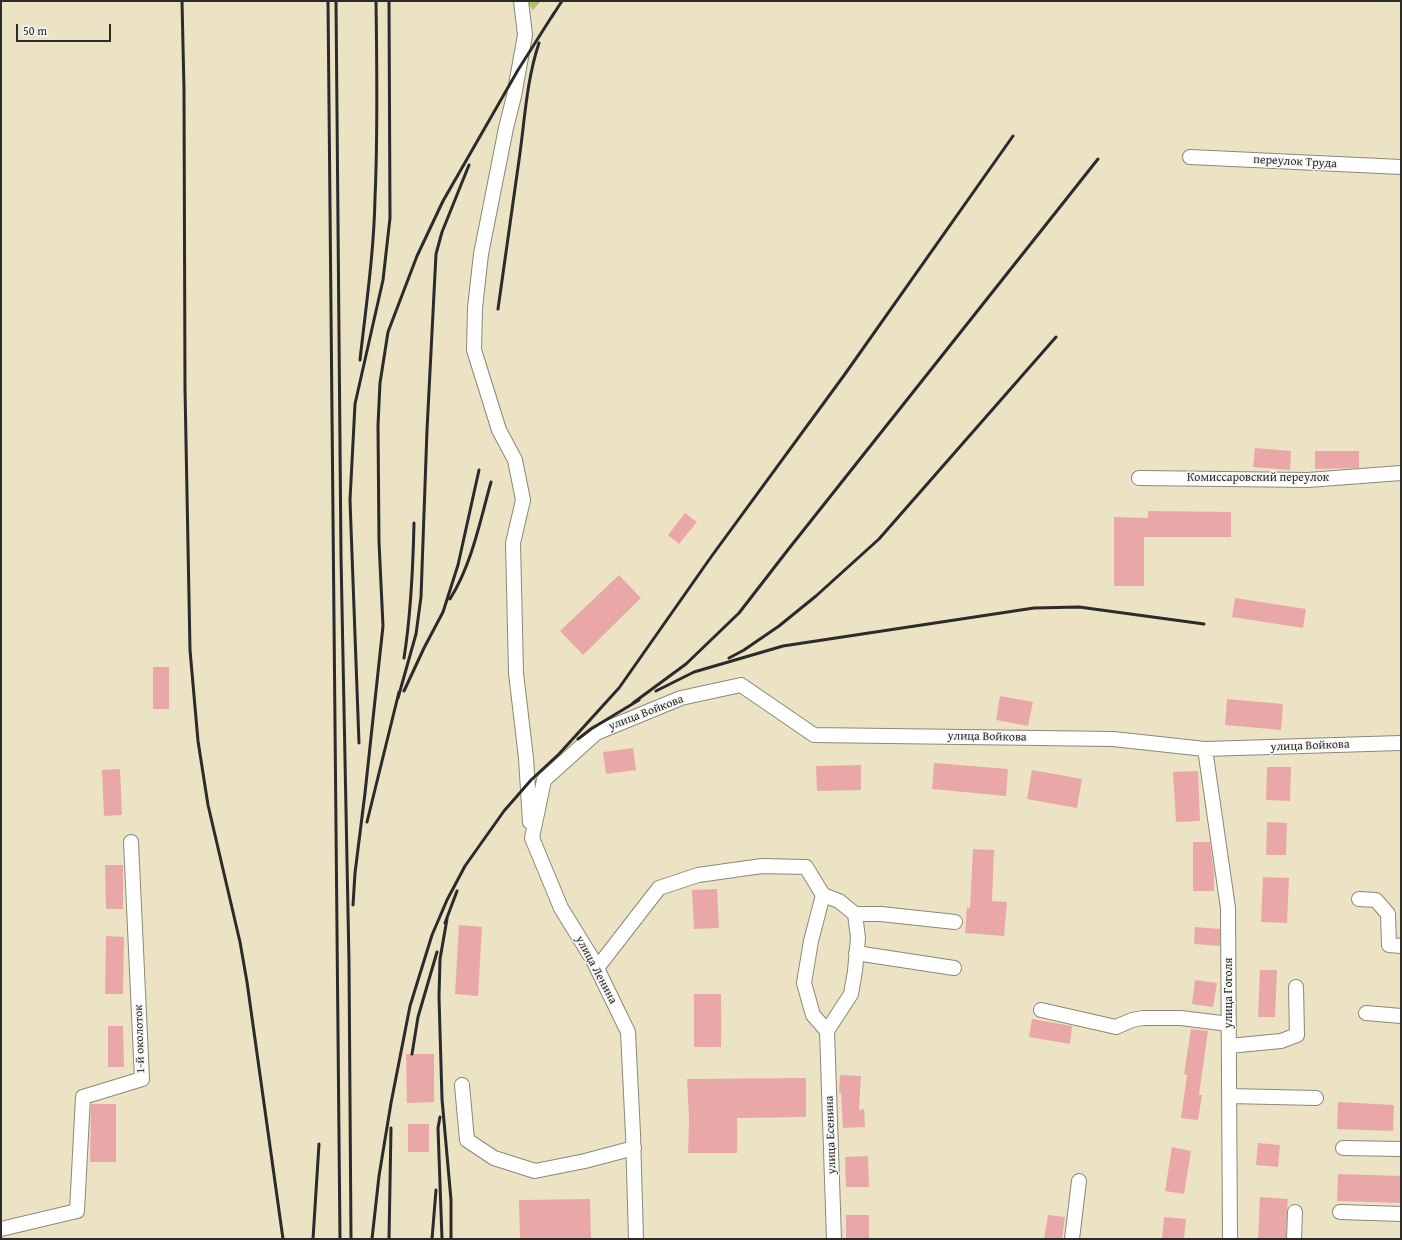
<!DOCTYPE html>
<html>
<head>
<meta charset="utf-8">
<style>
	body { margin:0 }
	#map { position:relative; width:1402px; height:1240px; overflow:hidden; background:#ece3c5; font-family:"Gentium Book Plus",serif }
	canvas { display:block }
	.frame { position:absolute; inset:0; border:2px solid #2b2b2b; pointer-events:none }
	.scale { position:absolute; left:16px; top:24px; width:95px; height:18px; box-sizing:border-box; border:2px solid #2b2b2b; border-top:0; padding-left:5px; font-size:12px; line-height:14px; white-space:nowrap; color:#2b2b2b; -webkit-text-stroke:3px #f6f6f2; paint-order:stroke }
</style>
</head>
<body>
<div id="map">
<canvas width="1402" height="1240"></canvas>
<div class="frame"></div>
<div class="scale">50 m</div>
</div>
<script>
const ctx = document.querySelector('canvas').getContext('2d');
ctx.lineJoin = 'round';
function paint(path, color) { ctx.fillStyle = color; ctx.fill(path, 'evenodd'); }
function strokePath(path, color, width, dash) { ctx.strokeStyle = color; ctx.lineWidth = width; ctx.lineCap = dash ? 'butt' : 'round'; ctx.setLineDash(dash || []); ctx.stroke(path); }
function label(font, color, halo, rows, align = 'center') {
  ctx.font = font + ' "Gentium Book Plus",serif'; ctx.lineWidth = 3; ctx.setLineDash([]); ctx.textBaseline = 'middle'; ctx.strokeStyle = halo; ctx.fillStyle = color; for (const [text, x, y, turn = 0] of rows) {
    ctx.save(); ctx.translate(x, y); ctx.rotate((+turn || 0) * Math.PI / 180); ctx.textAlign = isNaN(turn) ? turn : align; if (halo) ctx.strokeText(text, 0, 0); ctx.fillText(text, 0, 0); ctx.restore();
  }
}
paint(new Path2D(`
	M525 1H541L533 10Z`), '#b1c366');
paint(new Path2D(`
	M1255 448 1291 451 1290 470 1253 467Z
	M1315 451H1359V468L1315 469Z
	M1148 511 1231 512V537H1144V586H1114V517L1148 518Z
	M685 513 697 522 679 544 668 535Z
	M619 575 641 598 583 655 560 631Z
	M1235 598 1306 609 1303 628 1232 617Z
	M153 667H169V709H153Z
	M1000 696 1033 702 1028 726 996 720Z
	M1227 699 1283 704 1281 730 1225 725Z
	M633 748 636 770 606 774 603 752Z
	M934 763 1008 769 1006 796 932 789Z
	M861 765V790L817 791 816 766Z
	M1267 767H1291L1290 801 1266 800Z
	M120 769 122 815 104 816 102 770Z
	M1032 770 1082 779 1077 808 1027 799Z
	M1198 771 1200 821 1176 822 1173 772Z
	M1267 822 1287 823 1286 855H1266Z
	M1193 842H1210L1214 873V891H1193Z
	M973 849 994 850 992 901 1007 902 1004 936 965 933 967 907 970 908Z
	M105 865H123V909H106Z
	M1263 877 1289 878 1287 923 1261 922Z
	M717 889 719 928 694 929 692 890Z
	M459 925 482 927 478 996 455 994Z
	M1195 927 1220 929V946L1194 944Z
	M106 936 124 937 123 994H105Z
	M1260 970H1277L1275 1017H1258Z
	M1195 980 1217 983 1213 1007 1192 1004Z
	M694 994H721V1047H694Z
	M1032 1019 1072 1026 1070 1044 1029 1037Z
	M108 1026H123L124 1067H108Z
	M1191 1029 1208 1031 1199 1095H1202L1198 1120 1181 1118 1187 1075 1184 1074Z
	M406 1054H434V1102L407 1103Z
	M840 1075 861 1076 859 1110 864 1109 865 1127 843 1128 841 1093H839Z
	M806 1078V1117L737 1118V1153H688L689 1119 687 1079Z
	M1338 1102 1394 1105 1393 1131 1337 1129Z
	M91 1104H116V1162H90Z
	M408 1124H429V1152H408Z
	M1258 1143 1280 1145 1278 1167 1256 1165Z
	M1172 1147 1191 1151 1184 1194 1165 1191Z
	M868 1156 869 1187H846L845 1157Z
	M1338 1174 1401 1176V1203L1337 1201Z
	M1260 1197 1288 1199 1287 1212 1286 1239H1258Z
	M590 1199 591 1239H520L519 1200Z
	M846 1215H869V1239H846Z
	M1048 1215 1065 1217 1062 1239H1044Z
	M1164 1217 1186 1219 1184 1239H1162Z`), '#e9a8a7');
const minor = new Path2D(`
	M521 1 525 35 514 96 506 128 481 254 475 308 474 350 499 430 515 460 523 500 513 543 516 673 526 758 530 822
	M1190 157 1401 167
	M1139 478 1308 480 1401 473
	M1205 749 1228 908 1230 1239
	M1359 899 1376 900 1388 914 1389 945 1401 946
	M855 914H881L955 922
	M856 953 954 968
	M597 968 659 888 698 875 762 866 806 867 823 895 839 901 855 914 858 938 855 971 851 994 827 1031 813 1015 804 983 811 941 823 895
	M1041 1010 1116 1027 1132 1020 1143 1018H1181L1229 1024
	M1366 1013 1401 1016
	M827 1031 834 1239
	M1229 1046 1281 1041 1297 1035 1296 987
	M462 1085 467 1140 494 1158 535 1171 585 1161 634 1148
	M1229 1096 1316 1098
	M1343 1148 1401 1149
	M1340 1212 1401 1214
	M1 1229 77 1211 83 1097 142 1079 131 842
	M636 1239 633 1134 628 1032 593 960 561 908 532 838 544 780 596 733 681 698 741 685 814 735 1113 739 1205 749 1401 743
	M1072 1239 1079 1181
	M1294 1239 1295 1212`);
strokePath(minor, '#8c8778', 16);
strokePath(minor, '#fff', 14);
strokePath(new Path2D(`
	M182 1 184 90 185 389 190 650 198 741 208 805 240 942 247 982 283 1239
	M328 1 340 1239
	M336 1 341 556 349 962 351 1239
	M551 18 562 1
	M498 309C505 257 513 205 520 153 525 116 527 79 539 43
	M360 360C366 306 374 252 375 198 378 132 377 67 376 1
	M450 599C472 564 480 521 491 482
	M404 658C411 614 413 569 414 523
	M729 658 744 650 779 626 816 596 879 539 1056 337
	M404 691 424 648 443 612 458 565 479 470
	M656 691 694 672 783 646 1034 608 1079 607 1204 624
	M398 698 416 634 421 597 427 430 436 254 442 232 469 165
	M633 703 686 664 739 613 787 551 1098 159
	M578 739 591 729 639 700
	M359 743 350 500 355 404 383 280 390 218 389 1
	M367 822 399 692
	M353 905 355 873 365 793 383 626 379 542 378 425 380 383 388 332 417 256 443 201 518 70 554 13
	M447 919 440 959 439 997 442 1099 451 1200V1239
	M445 923 457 891
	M412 1054 418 1017 437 952
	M440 1117 438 1128 442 1239
	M313 1239 319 1144
	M372 1239 379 1176 391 1103 410 1006 432 935 447 900 465 866 504 811 531 780 559 754 619 688 711 557 845 374 1013 136
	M389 1239 391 1128
	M432 1239 436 1190`), '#2b2b2b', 3);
label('12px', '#2b2b2b', '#f6f6f2', [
	["переулок Труда",1295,162,3],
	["Комиссаровский переулок",1258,478],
	["улица Войкова",646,713,-21],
	["улица Войкова",987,737,1],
	["улица Войкова",1310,746,-2],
	["улица Ленина",596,970,62],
	["улица Гоголя",1229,993,-90],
	["1-й околоток",140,1039,-92],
	["улица Есенина",831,1135,-92]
]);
</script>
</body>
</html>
